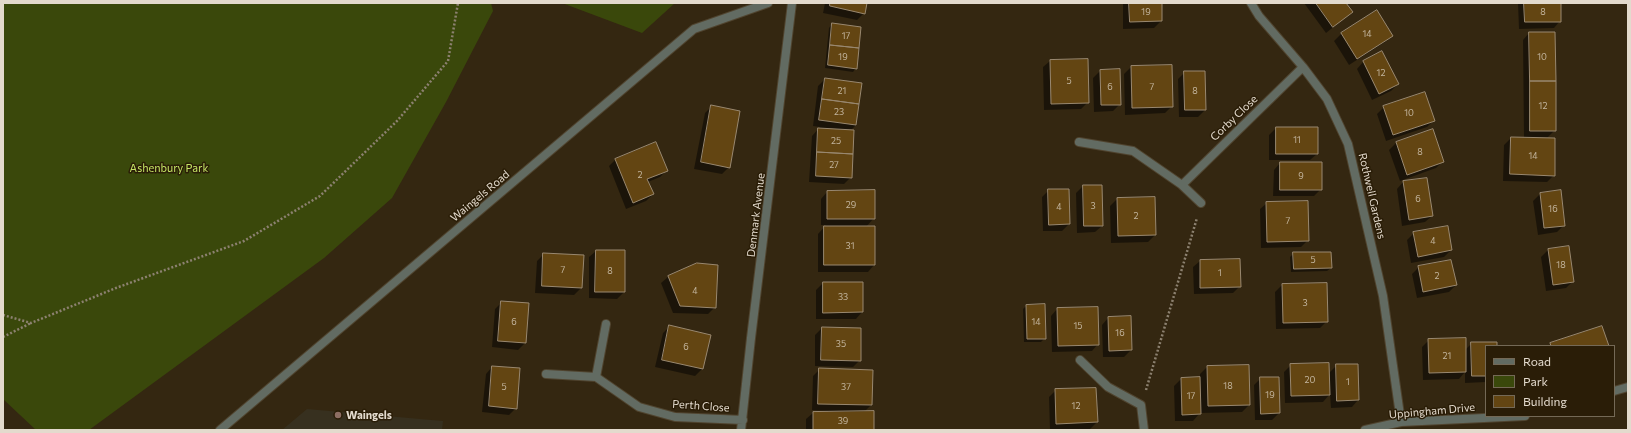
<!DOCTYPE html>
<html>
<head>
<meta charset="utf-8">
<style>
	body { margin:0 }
	#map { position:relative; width:1631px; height:433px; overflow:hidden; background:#342711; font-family:Commissioner,sans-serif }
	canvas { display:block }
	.frame { position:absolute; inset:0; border:4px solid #e3dacd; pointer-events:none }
	.legend { position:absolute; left:1485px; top:345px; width:130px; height:72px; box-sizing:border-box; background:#2a1d07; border:1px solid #746956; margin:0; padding:5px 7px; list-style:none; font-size:12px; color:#e3dacd }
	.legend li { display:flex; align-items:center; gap:8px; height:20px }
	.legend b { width:20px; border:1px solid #746956 }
</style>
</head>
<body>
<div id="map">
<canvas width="1631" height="433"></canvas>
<div class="frame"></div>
<ul class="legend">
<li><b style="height:5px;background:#626b62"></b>Road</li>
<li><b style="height:11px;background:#3a480b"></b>Park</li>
<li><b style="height:11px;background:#634512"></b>Building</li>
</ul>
</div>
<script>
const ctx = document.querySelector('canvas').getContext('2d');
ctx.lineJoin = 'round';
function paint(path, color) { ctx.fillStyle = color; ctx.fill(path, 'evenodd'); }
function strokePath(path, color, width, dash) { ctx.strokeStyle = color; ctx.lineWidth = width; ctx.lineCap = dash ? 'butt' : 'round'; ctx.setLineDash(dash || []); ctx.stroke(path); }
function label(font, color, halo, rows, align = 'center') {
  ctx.font = font + ' Commissioner,sans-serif'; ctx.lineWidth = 3; ctx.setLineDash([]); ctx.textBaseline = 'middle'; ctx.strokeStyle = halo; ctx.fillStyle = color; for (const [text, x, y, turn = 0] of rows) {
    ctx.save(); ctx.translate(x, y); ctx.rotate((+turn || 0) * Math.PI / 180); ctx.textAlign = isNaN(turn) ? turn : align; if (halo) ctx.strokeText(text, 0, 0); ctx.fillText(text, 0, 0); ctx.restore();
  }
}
paint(new Path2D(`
	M307 409 443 421 442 430H282Z`), '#37301f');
paint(new Path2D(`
	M3 3H491L493 11 446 102 392 198 324 258 89 430H36L3 399Z
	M562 3H675L642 33Z`), '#3a480b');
paint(new Path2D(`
	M825 3H866L864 13 857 20 823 13Z
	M1123 3H1161V21L1154 28 1123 29Z
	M1304 3H1345L1352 12 1326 33Z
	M1518 3H1560V21L1554 28 1519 29Z
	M1377 12 1392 36 1385 42 1349 65 1334 41 1341 34Z
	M832 24 856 68 853 72 825 68 829 28Z
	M1529 33 1555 130 1547 138 1554 175 1547 182 1503 181 1504 145 1511 138H1524L1523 40Z
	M1382 53 1398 84 1391 91 1372 100 1357 69 1363 62Z
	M1050 61 1088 102 1081 109 1044 110 1043 67Z
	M1131 67 1172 106 1165 113 1125 115 1124 74Z
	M1120 70V104L1113 111 1094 112 1093 78 1100 71Z
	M1185 72 1205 110 1198 117H1179L1178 79Z
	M825 79 856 125 850 131 851 177 844 184 809 182 812 136 820 127 813 126 818 86Z
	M712 106 729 167 722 174 694 169 705 113Z
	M1384 107 1434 120 1427 127 1386 141 1377 114Z
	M1276 128 1317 154 1310 160H1269V135Z
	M1432 130 1443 161 1436 168 1400 181 1389 150 1396 143Z
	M615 160 667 170 660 177 648 182 653 194 646 201 626 209 609 166Z
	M1280 163 1321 189 1314 196H1273L1274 170Z
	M1403 182 1432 216 1425 222 1402 226 1397 189Z
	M1083 186 1102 226 1095 232 1077 233 1076 193Z
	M1049 190 1069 224 1062 231H1043L1042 197Z
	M827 192 874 218 866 227 874 265 868 272H818V234L826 225H821V199Z
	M1540 194 1564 225 1557 232 1538 235 1533 201Z
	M1154 198 1155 235 1148 242 1111 243 1110 206 1117 199Z
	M1267 203 1308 240 1301 247 1261 248 1260 209Z
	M1414 233 1451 250 1444 257 1411 263 1407 240Z
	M1548 250 1573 281 1566 288 1546 291 1541 257Z
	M596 251 624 292 617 299 589 298V257Z
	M1294 253 1331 268 1327 271 1291 272 1290 257Z
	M544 254 581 288 574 295 535 293 537 261Z
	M1200 261 1240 286 1233 293 1194 294 1193 267Z
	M1419 267 1456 285 1449 292 1417 298 1412 274Z
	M668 277 715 307 708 314 673 313 661 283Z
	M823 283H862V312L856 319H816V290Z
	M1282 285 1327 321 1320 328 1276 329 1275 292Z
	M502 302 525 343 518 350 492 347 495 309Z
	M1026 306 1045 338 1041 342H1024L1023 309Z
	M1057 309 1098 344 1092 351 1052 352 1051 316Z
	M1108 318 1131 350 1124 357H1103L1102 325Z
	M670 326 709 335 702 369 695 376 655 367 663 333Z
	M822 328 860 360 853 367 815 366V335Z
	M1429 340 1465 350 1472 343 1496 346H1486V382L1465 383V372L1459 379 1423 380 1422 347Z
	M1291 365 1329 373 1337 365 1358 400 1352 407 1331 408 1330 394 1323 402 1285 403 1284 372Z
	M492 367 516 408 509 415 482 412 486 374Z
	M1207 367 1249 405 1242 412 1200 413 1193 421H1175L1174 386 1181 379 1200 378V374Z
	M820 369 871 405 864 412 873 430H806V419L813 413H828V411L812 410 813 376Z
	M1261 378 1279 413 1272 420H1255L1254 385Z
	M1095 389 1097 422 1090 429 1050 430 1049 397 1056 390Z`), '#0007');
const building = new Path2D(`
	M830 3H867L865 14 830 6Z
	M1129 3H1162V21L1130 22Z
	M1316 3H1346L1353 12 1333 27Z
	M1524 3H1561V22H1525Z
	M1377 10 1393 36 1357 59 1341 33Z
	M832 23 861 27 859 48 830 45Z
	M1529 32H1555L1556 81H1530Z
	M830 45 859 48 857 69 828 65Z
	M1382 51 1399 84 1379 94 1363 61Z
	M1088 59 1089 103 1051 104 1050 60Z
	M1172 65 1173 107 1132 108 1131 66Z
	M1120 69 1121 105H1101L1100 70Z
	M1184 71H1205L1206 110H1185Z
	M825 78 862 83 859 104 822 99Z
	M1530 81H1556V131H1530Z
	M1425 92 1435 121 1393 135 1383 106Z
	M822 99 859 104 856 125 819 120Z
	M711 105 740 111 730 168 701 162Z
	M1276 127H1318V154H1276Z
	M818 128 854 130 853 154 817 152Z
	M1433 129 1444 162 1407 175 1396 142Z
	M1511 137 1555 138V176L1510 174Z
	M656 142 668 171 647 179 654 194 633 203 615 159Z
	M817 152 853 154 852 178 816 176Z
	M1280 162H1322V190H1280Z
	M1427 178 1433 216 1409 220 1403 181Z
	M1083 185H1102L1103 226H1084Z
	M1048 189H1069L1070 224 1049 225Z
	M875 190V219H827V191Z
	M1561 190 1565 226 1544 228 1540 193Z
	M1155 197 1156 235 1118 236 1117 198Z
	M1308 201 1309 241 1267 242 1266 202Z
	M824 226H875V265H824Z
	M1448 226 1452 250 1418 257 1413 232Z
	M1569 246 1574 282 1553 285 1548 249Z
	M596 250H625V292H595Z
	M1293 252H1331L1332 268 1294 269Z
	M543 253 584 255 582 288 542 286Z
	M1240 259 1241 287 1200 288V260Z
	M1451 260 1457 285 1423 292 1418 266Z
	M697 263 718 265 716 308 680 306 668 276Z
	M823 282H863V312L823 313Z
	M1327 283 1328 322 1283 323 1282 284Z
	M501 301 529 303 526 343 498 341Z
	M1045 304 1046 339H1027L1026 305Z
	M1098 307 1099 345 1058 346 1057 308Z
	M1131 316 1132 350 1109 351 1108 317Z
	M669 325 711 335 703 369 662 360Z
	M1602 326 1609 346H1551L1550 343Z
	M822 327 861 328V361L821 360Z
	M1466 338V372L1429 373 1428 339Z
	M1471 342H1497V346H1486V376H1472Z
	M1329 363 1330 395 1291 396 1290 364Z
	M1336 364H1358L1359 400 1337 401Z
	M1249 365 1250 405 1208 406 1207 366Z
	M492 366 520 368 517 409 489 406Z
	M819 368 873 370 872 405 818 404Z
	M1200 377 1201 414 1182 415 1181 378Z
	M1260 377H1279L1280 413 1261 414Z
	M1096 388 1098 422 1056 424 1055 389Z
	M874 411V430H813V412Z`);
paint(building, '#634512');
strokePath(building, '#998870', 1);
const street = new Path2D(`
	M1251 3 1259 16 1303 67 1327 99 1348 144 1383 296 1401 422
	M1079 142 1133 151 1182 185 1303 67
	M1182 185 1201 203
	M1080 360 1108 387 1141 405 1144 430
	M546 374 596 377 639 407 675 417 743 420
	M596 377 606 324
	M1614 391 1628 387
	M220 430 694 29 768 3
	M741 430 751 338 792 3
	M1365 430 1401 422 1525 416`);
strokePath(street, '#50442f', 10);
strokePath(new Path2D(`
	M3 315 31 323 116 288 244 241 320 196 397 121 448 61 458 3
	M3 337 31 323
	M1146 390 1197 218`), '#8c8170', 2.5, [2, 2]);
strokePath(street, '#626b62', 8);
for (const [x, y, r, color] of [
	[338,415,4,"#8d6e63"]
]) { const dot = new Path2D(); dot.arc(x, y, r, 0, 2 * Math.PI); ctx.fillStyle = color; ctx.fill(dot); strokePath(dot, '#2a1d07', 1.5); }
label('9px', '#c3b59e', null, [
	["19",1146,12],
	["8",1543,12],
	["14",1367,34],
	["17",846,36],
	["19",843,57],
	["10",1542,57],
	["12",1381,73],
	["5",1069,81],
	["6",1110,87],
	["7",1152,87],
	["21",842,91],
	["8",1195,91],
	["12",1543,106],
	["23",839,112],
	["10",1409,113],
	["11",1297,140],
	["25",836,141],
	["8",1420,152],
	["14",1533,156],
	["27",834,165],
	["2",640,175],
	["9",1301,176],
	["6",1418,199],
	["29",851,205],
	["3",1093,206],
	["4",1059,207],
	["16",1553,209],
	["2",1136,216],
	["7",1288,221],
	["4",1433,241],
	["31",850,246],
	["5",1313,260],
	["18",1561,265],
	["7",563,270],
	["8",610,271],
	["1",1220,273],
	["2",1437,276],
	["4",695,291],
	["33",843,297],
	["3",1305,303],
	["6",514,322],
	["14",1036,322],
	["15",1078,326],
	["16",1120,333],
	["35",841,344],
	["6",686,347],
	["21",1447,356],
	["20",1310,380],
	["1",1348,382],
	["18",1228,386],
	["5",504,387],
	["37",846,387],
	["19",1270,395],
	["17",1191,396],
	["12",1076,406],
	["39",843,421]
]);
label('11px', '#e3dacd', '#2a1d07', [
	["Corby Close",1234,118,-44],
	["Waingels Road",480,196,-40],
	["Rothwell Gardens",1372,196,77],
	["Denmark Avenue",756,215,-83],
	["Perth Close",701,406,4],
	["Uppingham Drive",1432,411,-5]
]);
label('11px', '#c5e565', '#2a1d07', [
	["Ashenbury Park",169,168]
]);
label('bold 11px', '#e3dacd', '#2a1d07', [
	["Waingels",346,415]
], 'left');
</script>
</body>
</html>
